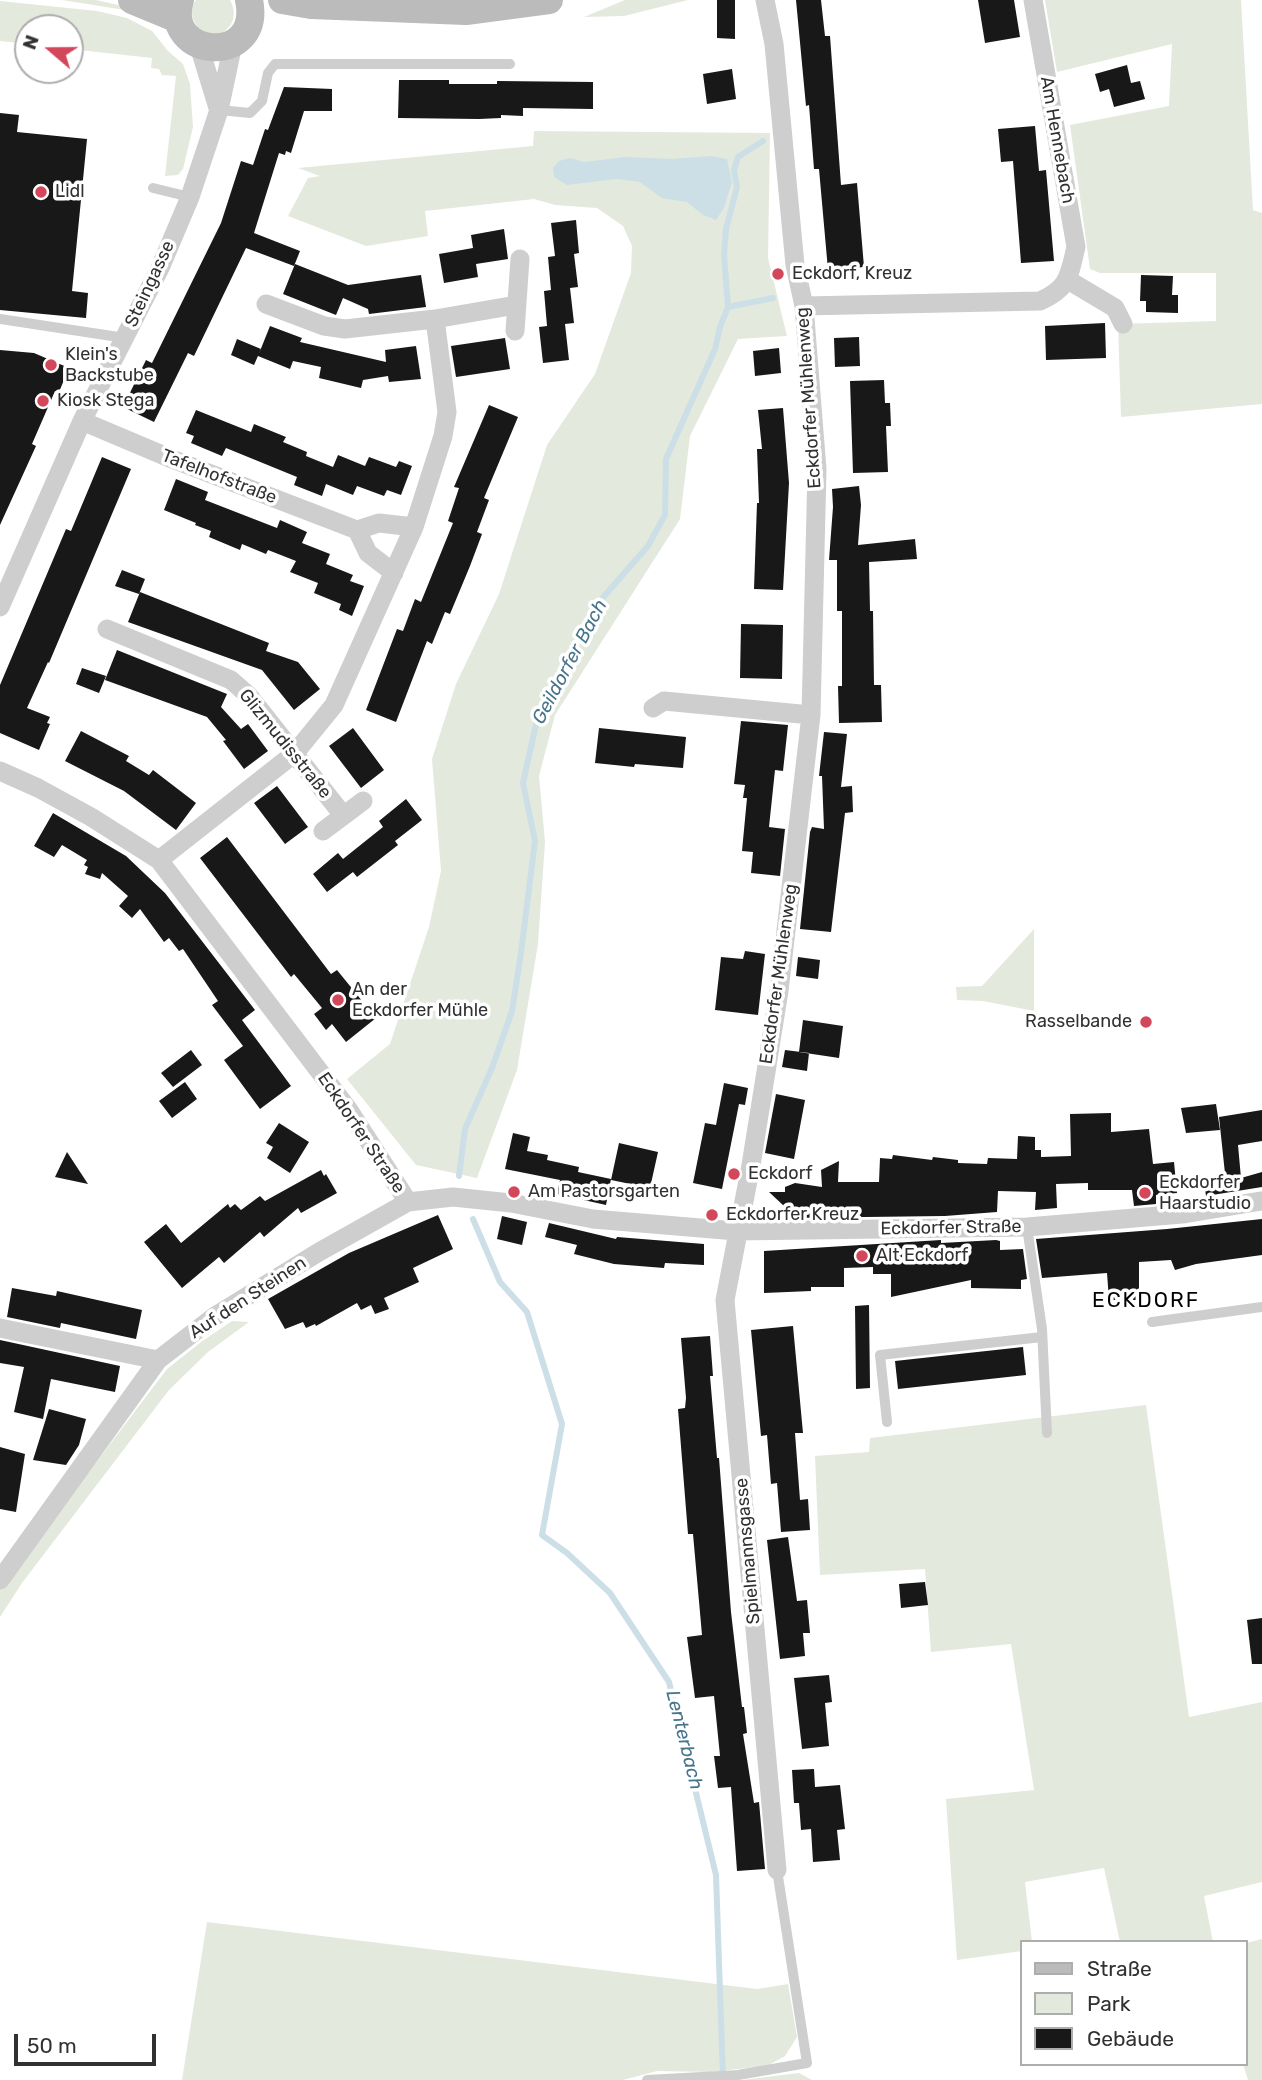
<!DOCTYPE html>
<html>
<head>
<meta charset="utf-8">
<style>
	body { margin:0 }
	#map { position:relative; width:1262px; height:2080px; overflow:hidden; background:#fff; font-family:Rubik,sans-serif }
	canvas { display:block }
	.legend { position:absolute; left:1020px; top:1940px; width:228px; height:126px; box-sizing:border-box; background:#fff; border:2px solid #adadad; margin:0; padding:9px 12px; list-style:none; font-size:21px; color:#313131 }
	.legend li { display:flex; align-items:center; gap:14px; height:35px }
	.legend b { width:35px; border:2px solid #adadad }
	.north { position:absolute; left:14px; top:14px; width:70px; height:70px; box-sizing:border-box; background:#fff; border:2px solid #adadad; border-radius:50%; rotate:290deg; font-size:19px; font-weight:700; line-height:28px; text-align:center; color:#313131 }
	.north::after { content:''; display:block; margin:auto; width:24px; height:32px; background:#d3475b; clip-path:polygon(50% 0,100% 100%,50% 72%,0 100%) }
	.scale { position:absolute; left:14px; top:2034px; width:142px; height:32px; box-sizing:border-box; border:4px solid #313131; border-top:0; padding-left:9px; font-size:21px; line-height:24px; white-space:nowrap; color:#313131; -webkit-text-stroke:5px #fff; paint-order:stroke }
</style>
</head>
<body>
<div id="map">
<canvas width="1262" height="2080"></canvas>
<ul class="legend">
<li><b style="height:9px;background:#bbb"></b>Straße</li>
<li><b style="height:19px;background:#e4e9dd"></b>Park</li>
<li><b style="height:19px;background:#181818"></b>Gebäude</li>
</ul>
<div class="north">N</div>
<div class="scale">50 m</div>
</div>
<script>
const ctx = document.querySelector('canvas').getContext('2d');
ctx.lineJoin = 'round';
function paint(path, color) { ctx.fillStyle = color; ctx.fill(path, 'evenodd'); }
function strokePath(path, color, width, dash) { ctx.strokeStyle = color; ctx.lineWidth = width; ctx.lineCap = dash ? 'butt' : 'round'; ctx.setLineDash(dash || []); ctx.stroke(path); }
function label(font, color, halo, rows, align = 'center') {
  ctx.font = font + ' Rubik,sans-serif'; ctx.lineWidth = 7; ctx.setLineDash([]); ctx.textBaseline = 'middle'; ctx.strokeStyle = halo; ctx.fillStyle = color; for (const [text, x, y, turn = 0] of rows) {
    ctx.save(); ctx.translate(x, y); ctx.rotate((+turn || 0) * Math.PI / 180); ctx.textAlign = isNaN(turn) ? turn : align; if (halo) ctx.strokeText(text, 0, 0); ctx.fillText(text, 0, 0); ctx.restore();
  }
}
paint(new Path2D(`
	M62 0H96L140 10 131 11Z
	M196 0H230C238 15 233 29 217 35L200 31C193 20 188 12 196 0Z
	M625 0H688L624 16 584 17Z
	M1045 0H1241L1253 210 1262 213V404L1121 417 1118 324 1216 321V273H1100L1090 269 1070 125 1169 106 1172 44 1057 72Z
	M0 1 97 11 127 18 152 31 168 51 183 64 190 84 193 127 183 169 178 175 165 176 176 76 162 75 159 69 151 68 152 58 70 49V28H28V44L0 41Z
	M534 131 770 133 768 258 787 336 738 339 690 436 680 519 555 715 539 776 545 842 538 944 517 1070 477 1178 416 1165 347 1079 390 1044 429 927 441 871 432 759 456 684 499 594 547 445 595 374 631 273 632 246 623 226 597 208 555 205 534 199 425 211 428 236 366 246 288 216 308 178 320 176 298 168 533 146Z
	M1034 929V1011L983 1001 957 1000 956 987 982 986Z
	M232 1321 249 1322 208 1352 169 1390 22 1583 0 1617V1589L167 1369 201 1342Z
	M1146 1405 1189 1717 1262 1702V1882L1204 1896 1213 1942H1120L1104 1868 1025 1882 1032 1942H1022V1951L957 1960 946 1799 1034 1790 1011 1644 931 1652 925 1569 820 1575 815 1456 869 1452 870 1438Z
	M207 1922 757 1989 788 1984 797 2037 785 2056 767 2066 709 2072 657 2071 623 2080H182Z
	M1262 1939V2080H1248L1243 2064H1246V1943Z
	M799 2073 812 2080H742Z`), '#e4e9dd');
paint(new Path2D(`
	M711 156 727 159 732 182 724 208 716 220 703 215 687 202 662 198 640 182 617 179 567 185 554 177 553 168 559 161 570 158 584 162 625 157 672 159Z`), '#ccdfe7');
strokePath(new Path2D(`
	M728 307 773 298
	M459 1176 465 1129 492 1068 512 1011 521 953 535 841 523 783 537 720 599 602 648 546 665 515 666 459 715 349 720 327 728 307 724 254 726 229 737 187 734 170 738 157 763 141
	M473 1219 500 1282 527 1312 562 1424 542 1535 567 1553 610 1593 669 1682 716 1875 723 2078`), '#ccdfe7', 6);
paint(new Path2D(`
	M717 0H735V39L717 38Z
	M796 0H821L825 36H830L841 185 857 183 864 267 828 270 819 169H814L809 105 806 106Z
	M978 0H1014L1020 37 985 43Z
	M1127 65 1131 83 1140 81 1145 99 1114 107 1109 89 1100 92 1095 74Z
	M732 69 736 99 707 104 703 74Z
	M399 80H449V84H497V81L593 82V109L523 108V116L501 115V118L479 119 398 118Z
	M284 87 332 89V111H304L291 153 286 151 285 155 279 153 254 233 300 251 294 266 246 248 194 356 188 353 154 422 123 407 146 360 152 363 221 223 241 161 253 165 265 129 268 130Z
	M0 113 19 115 17 132 87 139 72 291 88 293 86 318 0 310Z
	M1035 126 1039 171 1046 170 1054 261 1021 263 1013 161 1001 162 998 129Z
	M576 220 579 253 574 254 578 287 570 288 574 323 565 324 569 360 543 363 539 327 547 326 544 291 551 290 548 257 555 256 551 223Z
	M504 229 508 259 476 264 478 277 444 283 439 254 473 248 471 235Z
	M295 264 348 285 421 275 426 307 369 314 368 309 343 298 336 315 283 294Z
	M1141 275 1173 276 1172 295H1178V313L1146 312V301H1140Z
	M1105 323 1106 358 1046 360 1045 326Z
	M270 326 302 338 300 342 386 362 385 350 416 346 421 379 389 382 388 376 363 380 361 388 319 378 321 367 293 361 290 369 258 356Z
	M859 337 860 366 835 367 834 338Z
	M505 338 510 369 456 377 451 346Z
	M237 339 261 349 254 365 231 355Z
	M779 348 781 373 755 376 753 351Z
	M0 350 34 353 69 368 59 392 55 391 42 421 32 444 36 446 0 525Z
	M884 380 885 403H890L891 426H886L888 472 853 473 850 381Z
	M489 405 518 417 484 498 489 500 477 532 482 534 470 566 450 614 445 612 432 644 427 641 396 722 366 710 397 629 403 631 415 599 421 602 453 523 448 521 459 488 454 487Z
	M783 408 789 483 783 590 754 589 757 503H759L757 449H762L758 410Z
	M196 410 251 432 254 424 286 437 283 442 307 452 306 456 333 467 338 455 365 466 369 457 396 467 399 461 412 466 401 495 387 490 384 496 357 486 353 495 326 484 322 496 294 485 297 477 226 448 222 456 191 443 194 436 186 433Z
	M102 457 131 469 49 663 48 662 27 708 50 717 47 723 50 724 39 750 0 733V685L66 529 71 531Z
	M176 479 208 492 205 500 277 528 280 520 307 532 302 543 330 554 326 564 353 575 350 581 364 586 352 616 339 610 341 604 314 593 318 583 290 572 296 561 268 550 266 554 242 544 240 550 209 537 211 531 195 525 196 523 164 510Z
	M859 486 861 505 858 545 915 539 917 559 869 562 870 611H873L874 685H881L882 722 839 723 838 686H842V611H837V560H829L833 507 832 489Z
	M122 570 145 579 139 594 115 586Z
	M140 592 269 643 266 651 298 662 320 689 294 710 262 670 128 622Z
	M741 624 783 625 782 679 740 678Z
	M117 650 227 694 221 707 241 729 248 724 268 751 244 769 223 741 226 740 207 717 105 680Z
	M82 668 106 676 99 693 76 684Z
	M741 721 788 725 783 771 775 770 769 827 785 829 780 876 751 873 753 852 742 851 747 798H743L745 785 734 784Z
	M353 728 384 770 361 788 329 746Z
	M599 728 686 737 683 768 635 764 634 767 595 763Z
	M81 731 129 756 126 761 149 775 153 770 196 803 176 830 124 791 65 761Z
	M824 732 847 734 841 787 852 786 853 812 845 813 831 932 800 929 810 832 812 827 824 829 822 776H819Z
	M277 786 308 827 285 844 254 803Z
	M406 799 422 820 395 841 398 845 357 877 353 872 327 892 313 874 338 853 343 859 383 827 379 821Z
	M53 813 126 856 165 893 255 1010 242 1020 291 1086 260 1109 224 1060 243 1046 212 1005 218 1001 183 949 179 951 169 938 164 942 140 909 132 918 119 906 128 896 102 873 100 879 85 874 88 867 84 865 87 860 62 845 54 857 34 846Z
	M227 837 331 974 337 970 376 1018 346 1042 332 1024 326 1030 314 1014 322 1008 294 974 291 977 200 858Z
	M745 951 765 954 758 1015 715 1010 721 957 743 959Z
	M798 957 820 960 818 979 796 976Z
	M803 1020 843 1026 839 1058 799 1052Z
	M191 1050 202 1065 173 1087 161 1073Z
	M785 1050 809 1053 807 1071 782 1067Z
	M185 1082 197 1099 172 1118 159 1101Z
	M724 1083 748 1088 745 1105 739 1104 722 1189 693 1183 705 1123 716 1125Z
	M776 1094 805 1100 794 1159 765 1153Z
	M1216 1104 1220 1130 1186 1133 1181 1108Z
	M1262 1110V1141L1238 1145 1241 1178 1262 1172V1187L1206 1196 1205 1189 1226 1183 1219 1117Z
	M1111 1113V1132L1149 1129 1153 1164 1174 1162 1177 1193 1156 1195V1204L1134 1206 1132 1190H1088V1183L1056 1184 1057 1208 1035 1210 1036 1192 998 1191 997 1212 945 1216 786 1218 785 1207 769 1192H785V1187L795 1183 822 1187 821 1170 839 1161 838 1182H879L880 1158 892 1159 893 1155 932 1160 933 1157 958 1160V1163L987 1164 988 1158 1017 1159 1018 1136 1035 1137V1150H1041V1157L1071 1156 1070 1114Z
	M279 1123 309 1142 290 1173 267 1158 273 1147 266 1143Z
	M513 1133 530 1137 527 1151 548 1155 547 1160 579 1167 578 1172 611 1179 606 1205 557 1194 560 1180 505 1169Z
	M619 1143 658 1152 650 1188 611 1180Z
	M67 1152 88 1184 55 1177Z
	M321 1170 324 1176 326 1174 337 1193 301 1213 298 1208 264 1237 260 1232 224 1263 219 1257 182 1288 144 1242 166 1224 181 1243 228 1204 230 1208 235 1204 241 1210 260 1196 265 1201Z
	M438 1215 453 1249 413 1268 419 1282 384 1298 389 1309 375 1314 371 1305 361 1310 357 1303 316 1326 315 1324 306 1328 303 1322 285 1329 268 1299 349 1253Z
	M502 1216 527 1222 522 1245 497 1239Z
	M1262 1219V1255L1196 1264 1175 1270 1171 1260 1139 1262V1300H1109L1107 1273 1042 1278 1036 1239 1167 1229Z
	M549 1223 616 1239 617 1237 704 1244V1265L665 1263 664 1268 614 1264 574 1254 577 1245 545 1237Z
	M941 1240V1243L996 1240 1000 1241V1250L1023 1249 1027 1279 1021 1280V1289L971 1288V1280L891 1297V1274H873V1267L844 1268V1287H811V1291L764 1293V1251Z
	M12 1288 56 1296 57 1291 142 1310 136 1339 61 1323 60 1328 7 1317Z
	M869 1305 870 1388 856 1389 855 1306Z
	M793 1326 803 1433H795L800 1500 808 1499 810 1530 781 1532 777 1483 771 1484 767 1435 761 1436 751 1330Z
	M710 1336 713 1376H710L717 1458H719L731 1612 742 1707H744L747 1733 743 1734 754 1803 759 1802 765 1869 737 1871 731 1787 718 1788 714 1756H720L714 1696 695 1698 687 1637 702 1635 693 1534H688L678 1409 685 1408 686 1398 681 1338Z
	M0 1340 120 1366 115 1392 51 1379 43 1419 14 1412 24 1367 0 1363Z
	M1023 1347 1026 1375 898 1389 895 1361Z
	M49 1409 86 1419 79 1445 66 1465 33 1460Z
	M0 1447 25 1454 16 1512 0 1509Z
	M788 1537 797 1601 807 1600 810 1633H803L805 1656 780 1659 767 1540Z
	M925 1582 928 1605 901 1608 899 1584Z
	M1262 1618V1664H1252L1247 1620Z
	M829 1675 832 1702 825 1703 829 1746 802 1749 794 1678Z
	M814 1769 815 1787 840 1785 845 1829 837 1830 840 1860 813 1862 811 1829 801 1830 799 1803H794L792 1770Z`), '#181818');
strokePath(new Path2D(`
	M219 110 250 113 262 101 268 73 275 64H510
	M153 188 190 197
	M0 319 125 338
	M1027 1227 1042 1329 1047 1433
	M1152 1322 1262 1307
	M887 1422 880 1355 1042 1337
	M647 2080 738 2075 807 2063 777 1870`), '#cecece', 10);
strokePath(new Path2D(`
	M765 0 774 44 795 265 804 306 817 469 811 715 779 991 751 1165 725 1300 777 1870
	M199 46 218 108
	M1068 280 1115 308 1123 324
	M266 304 324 326 345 329 435 319 516 305
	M804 306 1040 301C1069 288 1069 276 1076 247L1033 0
	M515 331 520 259
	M82 421 172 459 357 530 368 553 394 573
	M357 530 379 523 414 527
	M0 607 82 421 160 268 190 197 219 110 233 44
	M107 629 231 680 248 695 343 815
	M653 708 664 701 811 715
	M0 771 38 788 91 817 159 860 348 1109 408 1202
	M323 831 363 801
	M159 860 295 753 334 705 414 527 443 436 447 412 435 319
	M0 1328 158 1360 215 1316 319 1252 408 1202 453 1197 511 1203 593 1219 736 1231 1027 1227 1182 1214 1262 1201
	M0 1580 158 1360`), '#cecece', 19);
strokePath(new Path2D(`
	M132 0 178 19
	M180 0C162 59 263 67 249 0
	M282 0 311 5 466 11 549 0`), '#bbb', 28);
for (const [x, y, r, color] of [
	[41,192,7,"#d3475b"],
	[778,274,7,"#d3475b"],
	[51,365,7,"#d3475b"],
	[43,401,7,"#d3475b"],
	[338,1000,7,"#d3475b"],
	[1146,1022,7,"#d3475b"],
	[734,1174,7,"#d3475b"],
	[514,1192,7,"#d3475b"],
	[1145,1193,7,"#d3475b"],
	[712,1215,7,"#d3475b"],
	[862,1256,7,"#d3475b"]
]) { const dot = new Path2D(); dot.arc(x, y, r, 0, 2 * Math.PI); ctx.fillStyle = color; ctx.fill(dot); strokePath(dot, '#fff', 2.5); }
label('18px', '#313131', '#fff', [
	["Am Hennebach",1057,140,80],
	["Steingasse",150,284,-65],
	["Eckdorfer Mühlenweg",809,398,-94],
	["Tafelhofstraße",219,477,21],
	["Glizmudisstraße",285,744,51],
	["Eckdorfer Mühlenweg",779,974,-82],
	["Eckdorfer Straße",361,1133,56],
	["Eckdorfer Straße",951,1228,-1],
	["Auf den Steinen",248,1298,-33],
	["Spielmannsgasse",748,1551,-95]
]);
label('18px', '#313131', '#fff', [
	["Lidl",55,192],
	["Eckdorf, Kreuz",792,274],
	["Klein's",65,355],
	["Backstube",65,376],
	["Kiosk Stega",57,401],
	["An der",352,990],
	["Eckdorfer Mühle",352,1011],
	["Rasselbande",1132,1022,"right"],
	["Eckdorf",748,1174],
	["Eckdorfer",1159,1183],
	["Haarstudio",1159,1204],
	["Am Pastorsgarten",528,1192],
	["Eckdorfer Kreuz",726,1215],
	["Alt Eckdorf",876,1256]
], 'left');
label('italic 19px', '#47758a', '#fff', [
	["Geildorfer Bach",570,662,-62],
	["Lenterbach",684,1740,76]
]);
ctx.letterSpacing = '2px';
label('21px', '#000', '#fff', [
	["ECKDORF",1146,1301]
]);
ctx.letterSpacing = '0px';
</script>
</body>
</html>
